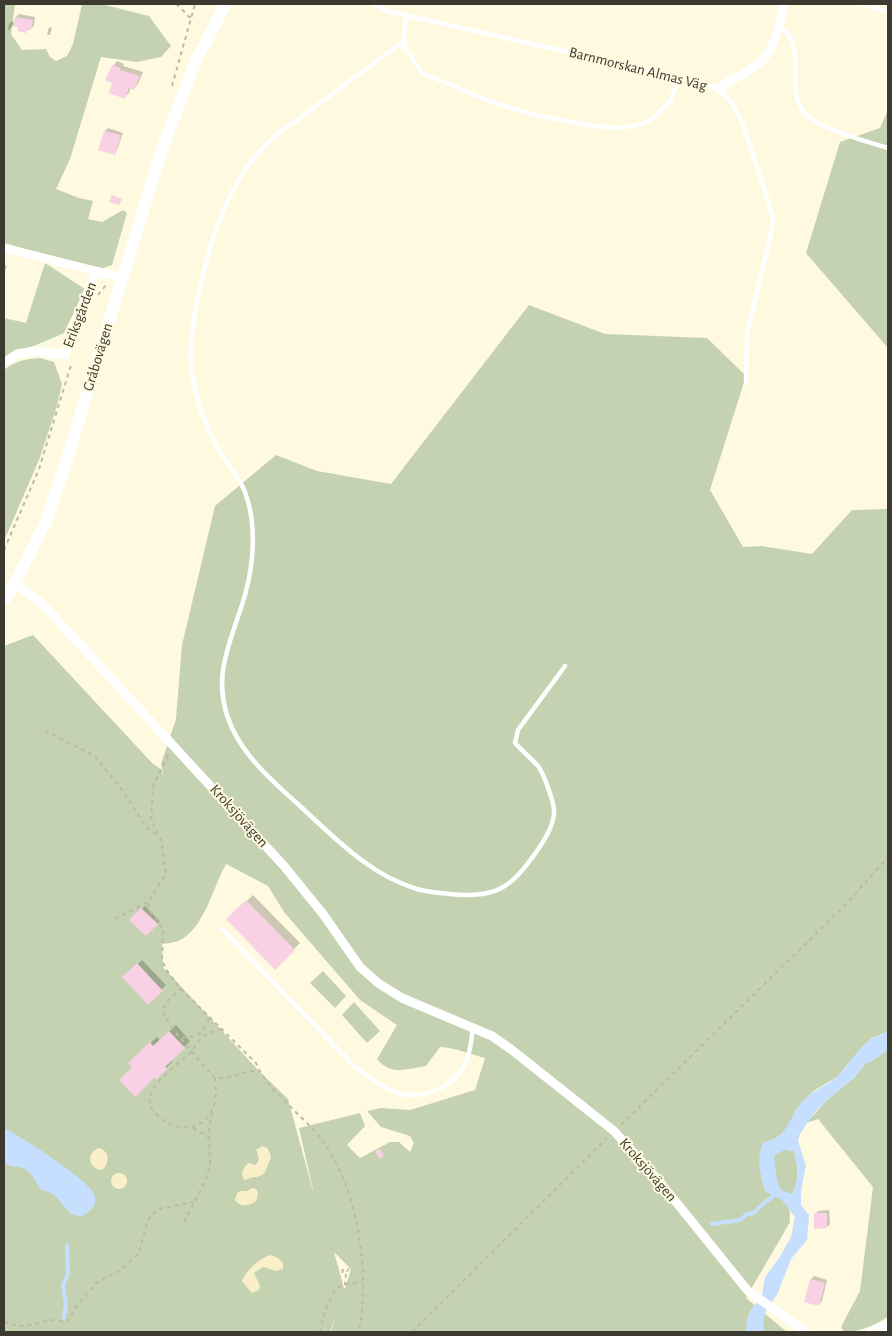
<!DOCTYPE html>
<html>
<head>
<meta charset="utf-8">
<style>
	body { margin:0 }
	#map { position:relative; width:892px; height:1336px; overflow:hidden; background:#fff9e0; font-family:"Alegreya Sans",sans-serif }
	canvas { display:block }
	.frame { position:absolute; inset:0; border:5px solid #3c3a30; pointer-events:none }
</style>
</head>
<body>
<div id="map">
<canvas width="892" height="1336"></canvas>
<div class="frame"></div>
</div>
<script>
const ctx = document.querySelector('canvas').getContext('2d');
ctx.lineJoin = 'round';
function paint(path, color) { ctx.fillStyle = color; ctx.fill(path, 'evenodd'); }
function strokePath(path, color, width, dash) { ctx.strokeStyle = color; ctx.lineWidth = width; ctx.lineCap = dash ? 'butt' : 'round'; ctx.setLineDash(dash || []); ctx.stroke(path); }
function label(font, color, halo, rows, align = 'center') {
  ctx.font = font + ' "Alegreya Sans",sans-serif'; ctx.lineWidth = 4; ctx.setLineDash([]); ctx.textBaseline = 'middle'; ctx.strokeStyle = halo; ctx.fillStyle = color; for (const [text, x, y, turn = 0] of rows) {
    ctx.save(); ctx.translate(x, y); ctx.rotate((+turn || 0) * Math.PI / 180); ctx.textAlign = isNaN(turn) ? turn : align; if (halo) ctx.strokeText(text, 0, 0); ctx.fillText(text, 0, 0); ctx.restore();
  }
}
paint(new Path2D(`
	M4 4H15L11 34 22 50 46 49 50 57 56 61 67 56 73 44 82 4H101L149 16 171 46 161 57 137 62 101 57 70 159 56 189 79 198 93 201 88 219 102 222 123 210 127 213 112 265 103 268 76 264 4 243Z
	M888 110V348L806 253 840 142 880 128Z
	M45 263 85 289 64 333 4 359V318L26 323Z
	M529 305 605 334 707 338 746 376 710 490 743 547 761 546 812 554 852 510 888 509V1031L872 1038 864 1045 837 1077 815 1090 803 1101 795 1111 788 1150 794 1151C798 1168 800 1178 792 1195L789 1194 790 1222 746 1298 787 1332H331L336 1315 330 1332H4V646L33 635 153 764 161 769 164 778 161 764 176 719 182 645 215 506 276 455 317 471 391 484ZM226 864 268 886 284 912 360 1000 397 1025 377 1059C391 1076 407 1069 426 1066L440 1047C456 1048 470 1054 485 1058L475 1090 410 1110 381 1108 367 1111 381 1127 410 1136 414 1143 410 1152 399 1142H390L360 1158 347 1145 365 1126 360 1113 299 1128 315 1198 288 1099 259 1071 163 967 162 944C167 943 173 943 178 941 204 930 213 887 226 864ZM334 1252 351 1269 345 1289 344 1288Z
	M40 358 54 362 62 384 57 406 39 460 4 541V370C15 361 26 359 40 358Z
	M323 971 346 996 335 1008 310 983Z
	M354 1002 380 1031 367 1043 342 1015Z
	M888 1049V1317C874 1325 861 1332 844 1332L841 1327 860 1291 873 1187 818 1119 806 1123 829 1098 854 1078 866 1063Z`), '#c4d2b1');
paint(new Path2D(`
	M262 1146 267 1148 270 1153 271 1158 264 1174 257 1177H254L244 1180C240 1172 243 1169 248 1163L255 1165C261 1161 258 1156 256 1150Z
	M99 1148C110 1151 110 1163 102 1170 89 1169 85 1153 99 1148Z
	M111 1181a8 8 0 1 1 16 0a8 8 0 1 1-16 0Z
	M253 1188 257 1190 258 1194 256 1201C249 1206 241 1208 235 1200L237 1193 241 1191H247Z
	M271 1255C278 1258 285 1261 283 1269L276 1271 263 1267 254 1273 260 1286 259 1290 252 1293 242 1281C246 1271 259 1258 271 1255Z`), '#f9efc9');
paint(new Path2D(`
	M888 1031V1050L871 1062 866 1063 854 1078 829 1098 814 1113 800 1134 798 1141 806 1165 801 1191V1205L809 1215 807 1240 791 1259 777 1295 767 1308 763 1320 764 1332H746L747 1319 750 1311 762 1295 765 1277 779 1258 791 1237 795 1217 782 1200 765 1191C760 1173 756 1159 763 1142 791 1137 787 1117 804 1100 814 1090 827 1085 838 1076 849 1065 858 1048 871 1039 876 1036 883 1034 888 1031ZM784 1150 794 1151C798 1169 800 1178 792 1194L781 1190 777 1180 774 1156Z
	M4 1128C21 1137 87 1178 94 1194 99 1205 89 1213 80 1217L70 1213 53 1194 40 1189C37 1184 33 1175 28 1171 22 1165 11 1168 4 1163Z`), '#c7dffe');
paint(new Path2D(`
	M19 14 35 17 34 26 25 32 19 26 13 25 9 30H8L9 24 12 21 15 22 16 17Z
	M49 27 52 28 50 35H47Z
	M117 61 124 64 123 66 143 72 138 84 134 88 131 87 129 93 124 98 114 82 113 66Z
	M108 128 123 133 117 150 115 153 100 149 105 131Z
	M4 265 7 266 4 274Z
	M253 895 300 943 275 968 228 919Z
	M145 906 160 921 146 934 131 920Z
	M142 960 166 985 148 1003 124 977Z
	M176 1025 190 1041 171 1060 172 1062 166 1068 133 1067 136 1056 157 1037 160 1040Z
	M829 1210 830 1224 827 1227 815 1214 818 1211Z
	M348 1268H350L348 1272H346Z
	M814 1276 827 1280 822 1301 819 1304 811 1279Z`), '#0003');
strokePath(new Path2D(`
	M712 1224 740 1220 747 1214 754 1213C760 1205 769 1200 777 1193
	M64 1318 66 1305 63 1285 68 1274 67 1245`), '#c7dffe', 4);
paint(new Path2D(`
	M15 17 33 20 31 30 27 29 26 33 17 31 18 27H13Z
	M112 65 120 68V70L140 76 134 90 129 88 125 99 109 93 112 83 105 80Z
	M104 131 121 135 115 155 98 150Z
	M112 195 122 199 119 205 109 202Z
	M246 900 295 950 275 970 226 919Z
	M141 908 158 924 146 936 129 920Z
	M137 963 163 991 148 1005 122 977Z
	M169 1031 185 1048 165 1067 167 1069 156 1080 154 1078 135 1097 119 1080 132 1067 128 1063 150 1042 153 1046Z
	M380 1149 384 1156 379 1159 375 1151Z
	M814 1213H827V1228L814 1229Z
	M810 1279 825 1283 819 1306 804 1302Z`), '#f8d1e4');
strokePath(new Path2D(`
	M176 4C182 8 186 15 191 18
	M172 86 195 4
	M98 295 106 285
	M4 550 39 469 72 362
	M45 731 95 756 123 791 146 827 159 837
	M168 755 153 786 151 820 161 839 166 874 148 902 150 911 163 929 162 961 169 974 181 989 256 1063C265 1088 301 1114 318 1135 359 1186 370 1270 359 1332
	M115 919 148 902
	M182 988C176 992 163 1003 163 1012 164 1022 206 1068 215 1078 230 1080 243 1070 258 1071
	M182 1038C200 1036 202 1034 209 1018
	M215 1078C216 1088 217 1099 213 1108 196 1147 145 1119 150 1097 154 1081 172 1069 183 1059 193 1052 193 1047 201 1039 206 1033 214 1031 221 1029
	M621 1125 848 902 888 857
	M193 1128 210 1138
	M184 1222 206 1180 210 1165 209 1128 212 1112
	M343 1269 342 1274 346 1275 345 1285
	M4 1322 19 1326 31 1325 50 1320 67 1322 77 1306 96 1283 121 1270 139 1253 147 1222 152 1214 159 1209 194 1202
	M320 1332C321 1322 330 1293 339 1287 346 1283 356 1283 363 1282
	M412 1332 607 1138`), '#bdb9a5', 2, [4, 4]);
strokePath(new Path2D(`
	M373 4 387 11 700 82 718 89 731 102 743 124 773 217 771 233 747 334 746 383
	M862 4 888 12
	M406 15 404 35 406 49 422 73 489 101 531 114 592 126 622 128 644 123 655 117 670 101 680 77
	M780 26C810 51 783 84 804 112 816 128 868 142 888 148
	M405 41C376 61 348 82 320 103 299 119 276 132 259 152 227 188 211 237 201 283 194 314 187 348 193 380 198 405 208 432 221 453 230 466 239 477 245 492 257 524 254 563 245 595 231 643 209 678 232 728 247 760 275 783 301 807 336 839 370 875 417 889 428 892 439 893 450 894 496 899 511 888 537 851 545 839 555 824 554 809 553 800 544 774 538 766 531 758 522 751 515 743L518 730 565 666
	M222 929 354 1066C368 1076 380 1087 397 1093 419 1100 450 1089 462 1069 470 1057 471 1042 473 1028`), '#fff', 4.5);
strokePath(new Path2D(`
	M718 89C729 80 743 75 755 67 774 53 781 25 783 4
	M4 248 123 278
	M4 363 17 354 34 351 65 355 80 311 96 272
	M15 583 39 601 51 613 284 866 323 914 360 967 378 983 402 998 492 1036 512 1050 614 1131 659 1181 748 1291 806 1332
	M870 1332 888 1325`), '#fff', 9);
strokePath(new Path2D(`
	M4 600 15 583 46 521 67 459 161 152 196 60 226 4`), '#fff', 12);
label('15px', '#3c3a30', '#fff9e0', [
	["Barnmorskan Almas Väg",638,69,14],
	["Eriksgården",80,315,-69],
	["Gråbovägen",98,357,-73],
	["Kroksjövägen",239,816,48],
	["Kroksjövägen",648,1170,49]
]);
</script>
</body>
</html>
